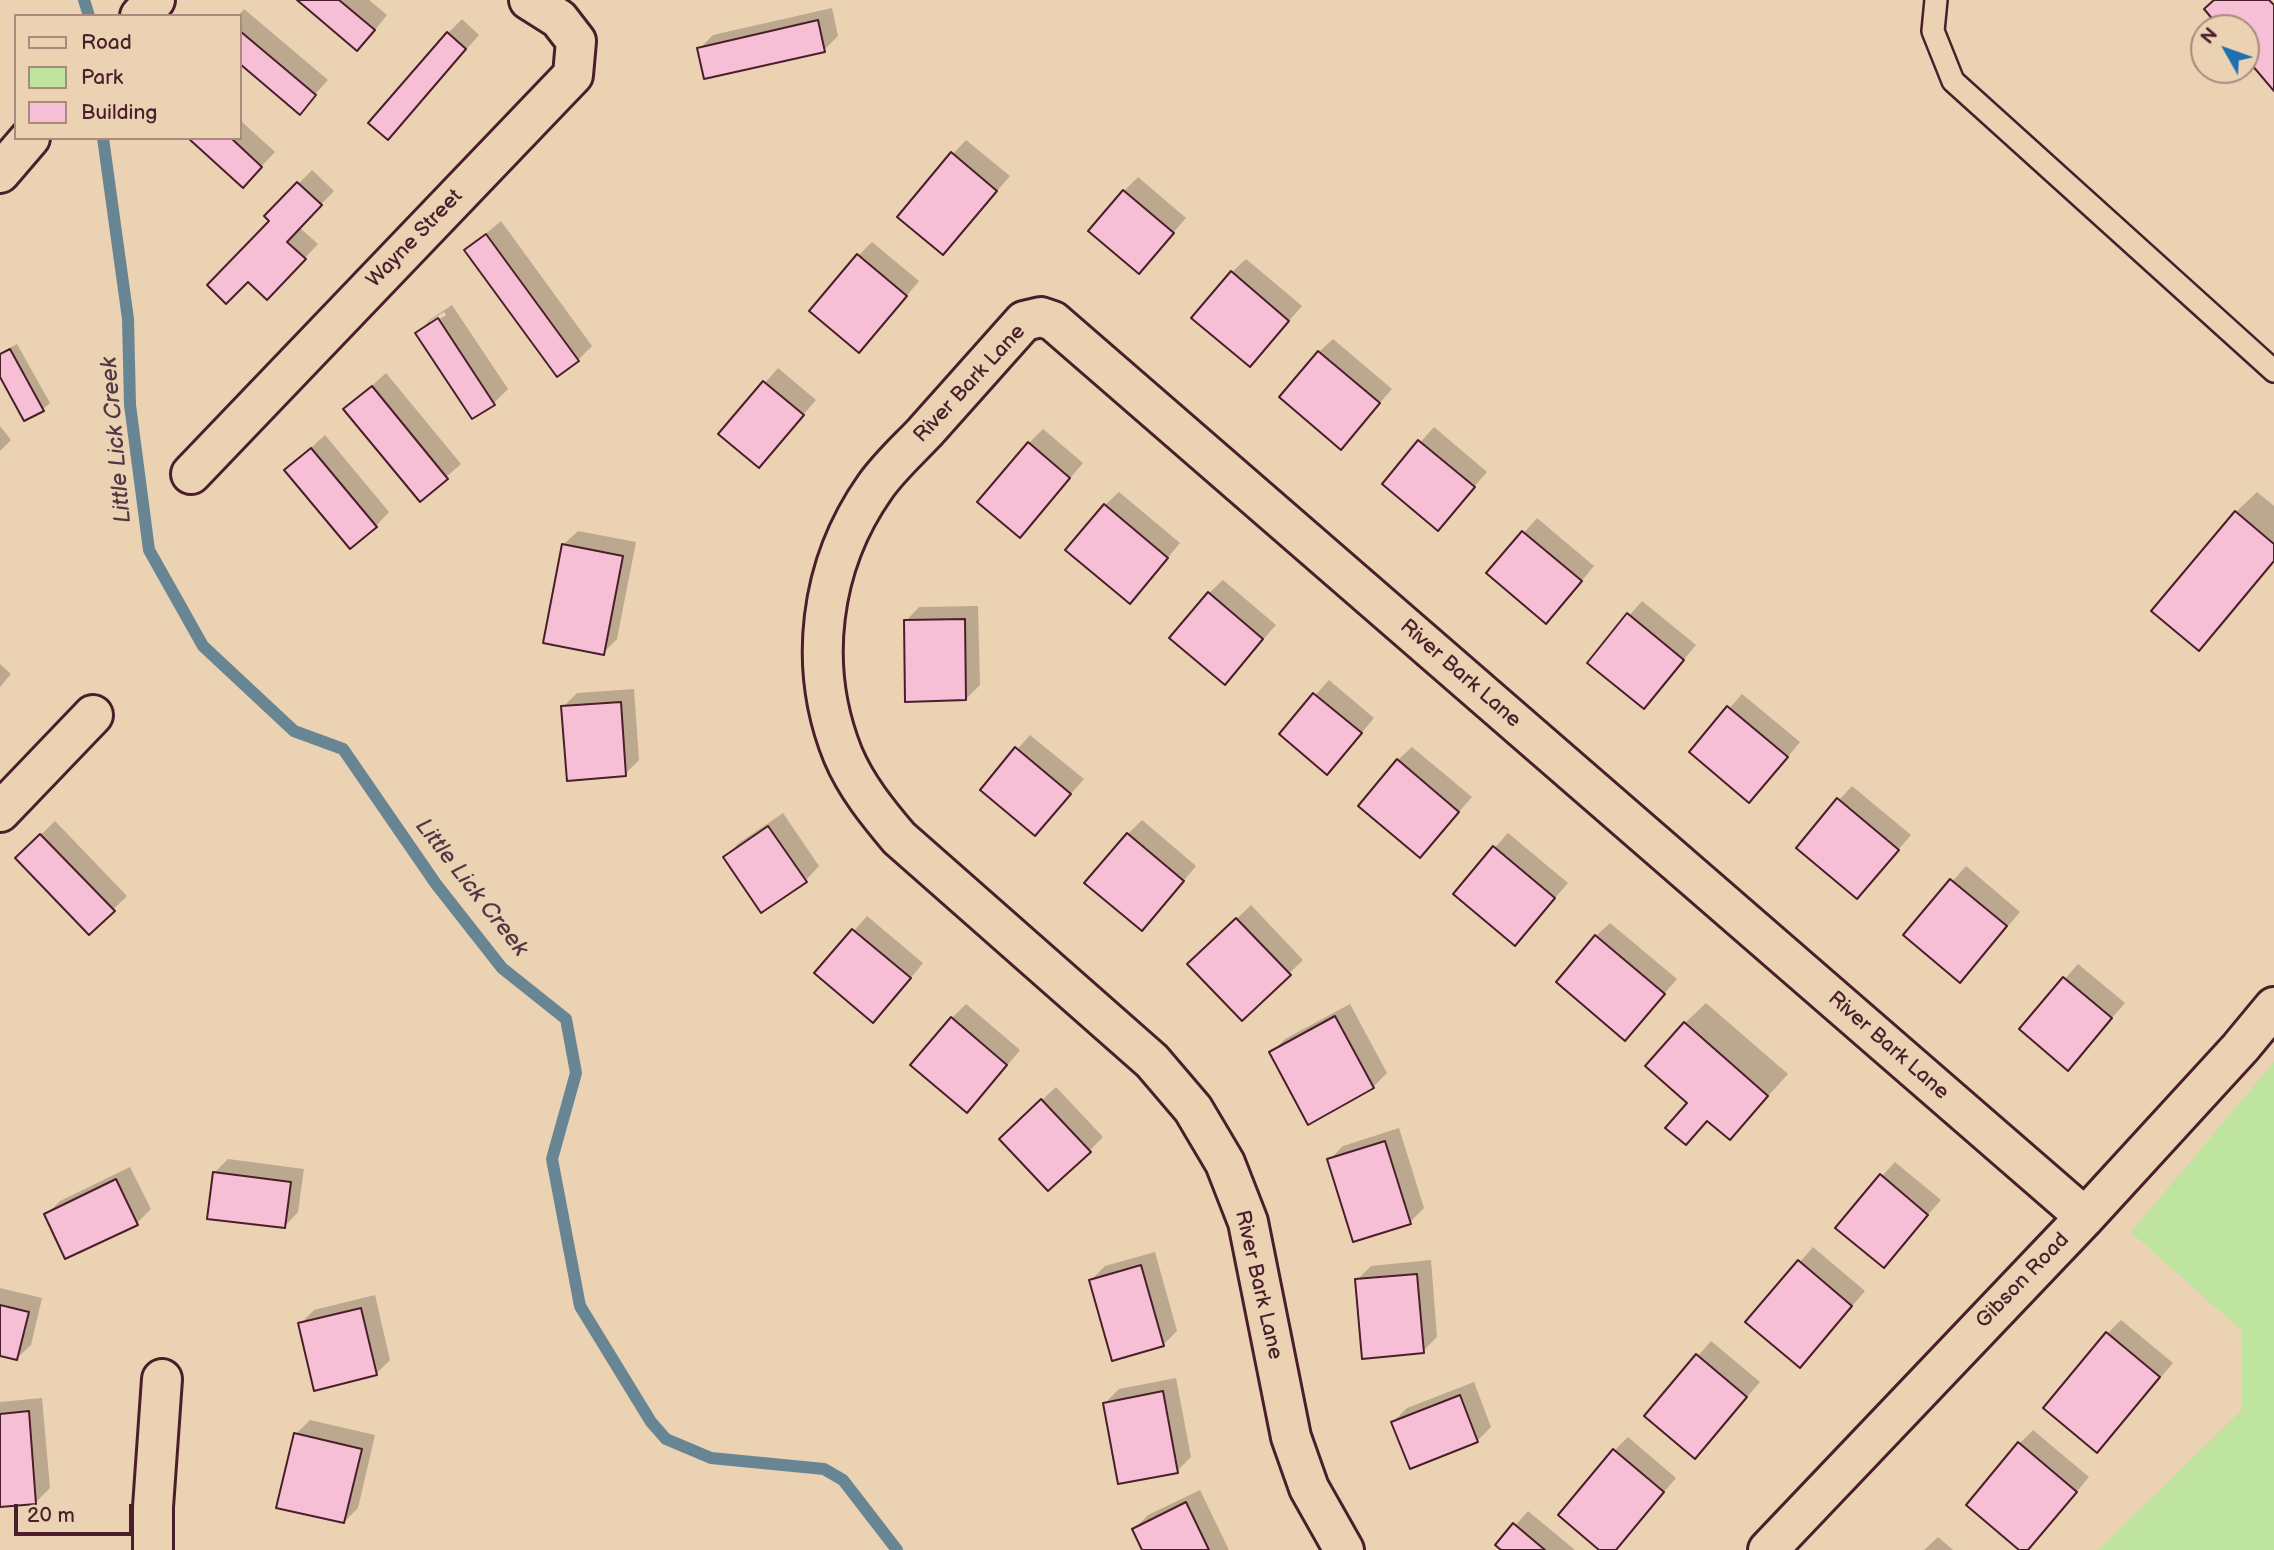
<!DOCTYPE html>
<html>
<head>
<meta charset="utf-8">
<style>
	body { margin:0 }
	#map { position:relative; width:2274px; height:1550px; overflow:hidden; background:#ebd2b3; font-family:"Balsamiq Sans",sans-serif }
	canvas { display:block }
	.legend { position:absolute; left:14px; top:14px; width:228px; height:126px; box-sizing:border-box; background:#ebd2b3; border:2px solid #ab8a7d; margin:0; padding:9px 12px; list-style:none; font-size:21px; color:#4a1f2b }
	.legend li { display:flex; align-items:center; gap:14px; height:35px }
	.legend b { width:35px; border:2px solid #ab8a7d }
	.north { position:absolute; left:2190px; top:14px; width:70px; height:70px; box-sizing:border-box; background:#ebd2b3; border:2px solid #ab8a7d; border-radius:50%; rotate:310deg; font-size:19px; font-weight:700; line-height:28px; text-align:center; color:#4a1f2b }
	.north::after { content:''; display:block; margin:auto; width:24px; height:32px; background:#1f6fb2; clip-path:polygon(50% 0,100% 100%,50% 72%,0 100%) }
	.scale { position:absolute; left:14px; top:1504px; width:119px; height:32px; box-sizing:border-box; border:4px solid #4a1f2b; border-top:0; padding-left:9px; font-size:21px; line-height:24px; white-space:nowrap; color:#4a1f2b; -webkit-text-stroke:5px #ebd2b3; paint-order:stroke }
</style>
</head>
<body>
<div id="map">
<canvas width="2274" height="1550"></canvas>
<ul class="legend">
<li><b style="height:9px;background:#ebd2b3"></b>Road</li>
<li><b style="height:19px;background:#bfe49f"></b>Park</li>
<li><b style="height:19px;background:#f7bfd6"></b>Building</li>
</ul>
<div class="north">N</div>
<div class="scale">20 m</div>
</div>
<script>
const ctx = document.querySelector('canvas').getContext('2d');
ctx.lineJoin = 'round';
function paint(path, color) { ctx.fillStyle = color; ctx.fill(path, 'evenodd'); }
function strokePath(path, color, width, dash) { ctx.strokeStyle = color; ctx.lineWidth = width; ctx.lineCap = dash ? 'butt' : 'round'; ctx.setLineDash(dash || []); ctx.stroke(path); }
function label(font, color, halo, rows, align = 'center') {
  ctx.font = font + ' "Balsamiq Sans",sans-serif'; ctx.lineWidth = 5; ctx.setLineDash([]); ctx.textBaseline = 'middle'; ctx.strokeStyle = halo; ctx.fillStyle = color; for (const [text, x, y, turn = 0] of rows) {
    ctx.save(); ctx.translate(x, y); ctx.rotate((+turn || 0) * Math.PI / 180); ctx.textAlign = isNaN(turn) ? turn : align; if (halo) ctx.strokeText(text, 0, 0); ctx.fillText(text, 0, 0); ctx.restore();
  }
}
paint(new Path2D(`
	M2274 1062V1550H2098L2242 1410V1331L2131 1232Z`), '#bfe49f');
paint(new Path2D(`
	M299 0H369L387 15 371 35Z
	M832 8 838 36 824 50 699 49 713 35Z
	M244 9 328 80 299 112 240 62V16H238Z
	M462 19 479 35 401 124 448 33Z
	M240 120 275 152 256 172 190 138H240Z
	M966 140 1010 176 943 253 953 154Z
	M312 170 334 191 299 227 318 244 281 283 271 221 267 216Z
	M1138 177 1186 218 1139 272 1124 191Z
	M501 221 592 346 578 360 557 375 466 250Z
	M872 242 919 281 872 337 859 255Z
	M1246 259 1302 306 1250 365 1232 272Z
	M452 305 508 389 494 403 473 417 417 333 431 319ZM444 312 446 315 430 325V321Z
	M1333 339 1392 389 1341 447 1319 352Z
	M17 344 50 403 43 409 25 419 0 373V353Z
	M778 368 816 400 759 466 721 434Z
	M386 373 461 464 421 499 346 409Z
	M0 426 11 440 0 451Z
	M1434 427 1487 472 1438 528 1384 483Z
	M1043 429 1083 463 1033 522 1029 443Z
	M325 435 389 512 376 526 287 470Z
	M1119 492 1180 543 1143 588 1105 505Z
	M2257 492 2274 506V563L2220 628 2199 648 2236 512Z
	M1537 518 1594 566 1560 607 1489 573Z
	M578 531 636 542 617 639 603 653 564 544Z
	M1223 580 1276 625 1225 683 1209 593Z
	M1642 601 1696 645 1644 707 1589 662Z
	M978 606 980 685 966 699 906 621 919 607Z
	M0 664 11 674 0 687Z
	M1329 680 1374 718 1340 759 1281 734Z
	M634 689 639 760 625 774 563 707 577 693Z
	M1742 694 1800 742 1763 787 1691 752Z
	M1030 735 1084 779 1035 834 982 789Z
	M1412 747 1472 797 1420 856 1398 760Z
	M1852 786 1911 835 1857 897 1839 800Z
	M783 813 819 866 806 880 725 857 739 843Z
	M1142 820 1196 866 1155 915 1128 834Z
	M55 821 127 896 89 933 17 858Z
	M1508 833 1568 883 1515 944 1455 893Z
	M1966 866 2020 912 1973 967 1905 935Z
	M1251 905 1303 960 1242 1019 1190 964Z
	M867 916 923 963 887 1007 817 973Z
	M1610 923 1677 979 1625 1038 1596 936Z
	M2078 964 2125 1003 2068 1068 2021 1029Z
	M1706 1003 1788 1074 1730 1138 1709 1119 1685 1143 1690 1103 1685 1023Z
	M966 1004 1020 1050 981 1097 952 1018Z
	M1350 1004 1387 1073 1373 1087 1271 1053 1285 1039Z
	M1056 1087 1103 1137 1089 1151 1015 1125Z
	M1399 1128 1424 1208 1410 1222 1329 1160 1343 1146Z
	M228 1159 304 1169 298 1212 285 1226 214 1173Z
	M1895 1162 1941 1200 1883 1266 1882 1176Z
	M130 1167 151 1209 137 1223 46 1215 60 1201Z
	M1813 1247 1865 1291 1800 1366 1748 1322Z
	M1155 1252 1177 1331 1163 1345 1091 1280 1105 1266Z
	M1431 1260 1437 1337 1423 1351 1357 1280 1371 1266Z
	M0 1288 42 1298 31 1345 17 1358 0 1354Z
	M375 1295 390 1360 376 1374 300 1324 314 1310Z
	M2121 1320 2173 1363 2110 1437 2108 1333Z
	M1711 1341 1760 1382 1695 1457 1646 1416Z
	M1176 1378 1191 1457 1177 1471 1105 1403 1119 1389Z
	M1474 1382 1491 1427 1477 1441 1393 1422 1407 1408Z
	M42 1398 50 1488 36 1502 0 1505V1402Z
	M310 1420 375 1435 358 1508 344 1522 296 1434Z
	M2033 1430 2089 1477 2038 1538 2026 1550H2022L2019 1444Z
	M1628 1437 1676 1478 1614 1550H1602L1614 1451Z
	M1200 1490 1229 1550H1144L1134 1529 1148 1515Z
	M1528 1511 1575 1550H1504L1498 1545Z
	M1938 1537 1953 1550H1924Z`), '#0003');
strokePath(new Path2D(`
	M84 0 89 16
	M103 138 128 319 130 405 149 550 203 646 294 731 343 749 436 884 502 968 566 1019 576 1073 552 1159 580 1306 651 1422 666 1439 711 1458 824 1469 843 1480 897 1550`), '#688594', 12);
const building = new Path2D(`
	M297 0H339L375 30 357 51Z
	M2214 0H2269L2274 5V91L2246 58V28H2220L2204 9Z
	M818 20 825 52 704 79 697 48Z
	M240 31 316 95 300 115 240 64Z
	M447 32 466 49 388 140 368 123Z
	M188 138H231L262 167 243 188Z
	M951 152 997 191 943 255 897 217Z
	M297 182 322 205 287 242 306 259 267 300 248 282 226 304 207 285 269 221 264 216Z
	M1123 190 1174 233 1139 274 1088 231Z
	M486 234 579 361 557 377 464 250Z
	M857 254 907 296 859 353 809 311Z
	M1231 271 1289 321 1250 367 1191 318Z
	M438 318 495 405 472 419 415 333Z
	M10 349 44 411 24 421 0 377V354Z
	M1318 351 1380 403 1341 450 1279 397Z
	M763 381 804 415 759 468 718 434Z
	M372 386 448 479 420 502 343 409Z
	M1418 440 1475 487 1438 531 1382 484Z
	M1028 442 1070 478 1020 538 977 502Z
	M311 448 377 527 350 549 284 470Z
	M1104 504 1168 558 1130 604 1065 550Z
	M2235 511 2274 544V561L2199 651 2151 611Z
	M1522 531 1582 581 1546 624 1486 573Z
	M562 544 623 556 604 655 543 643Z
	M1208 592 1263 639 1225 685 1169 638Z
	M1627 613 1684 660 1644 709 1587 663Z
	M965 619 966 700 905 702 904 620Z
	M1313 693 1362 733 1327 775 1279 734Z
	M621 702 626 776 567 781 561 706Z
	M1727 706 1788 757 1749 803 1689 752Z
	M1015 747 1071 794 1035 836 980 790Z
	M1397 759 1459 812 1420 858 1358 806Z
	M1837 798 1899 850 1857 899 1796 848Z
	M768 826 807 882 761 913 723 857Z
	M1127 833 1184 881 1142 931 1084 883Z
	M40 834 115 911 89 935 15 858Z
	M1493 846 1555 898 1515 946 1453 894Z
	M1950 879 2007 926 1960 983 1903 935Z
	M1236 918 1291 975 1242 1021 1187 964Z
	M852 929 911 978 873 1023 814 973Z
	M1595 935 1665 994 1625 1041 1556 982Z
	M2063 977 2112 1018 2068 1071 2019 1029Z
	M1335 1016 1374 1088 1308 1125 1269 1052Z
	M951 1017 1007 1065 967 1113 910 1065Z
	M1684 1022 1768 1096 1730 1140 1707 1121 1686 1145 1665 1128 1687 1103 1645 1066Z
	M1041 1099 1091 1152 1048 1191 999 1139Z
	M1385 1141 1411 1224 1353 1242 1327 1159Z
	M213 1172 291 1182 285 1228 207 1219Z
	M1880 1174 1928 1215 1884 1268 1835 1228Z
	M116 1179 138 1225 65 1259 44 1214Z
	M1798 1260 1852 1306 1800 1368 1745 1322Z
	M1141 1265 1164 1346 1112 1361 1089 1280Z
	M1417 1274 1424 1353 1362 1359 1355 1279Z
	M0 1305 29 1312 17 1360 0 1356Z
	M361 1308 377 1375 314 1391 298 1323Z
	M2106 1332 2160 1377 2097 1453 2043 1408Z
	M1696 1354 1747 1397 1695 1459 1644 1416Z
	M1163 1391 1178 1473 1118 1484 1103 1403Z
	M1460 1395 1478 1442 1410 1469 1391 1422Z
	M29 1411 36 1504 0 1507V1414Z
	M294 1433 362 1449 344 1523 276 1508Z
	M2018 1442 2077 1492 2028 1550H2019L1966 1505Z
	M1613 1449 1664 1492 1616 1550H1599L1558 1515Z
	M1186 1502 1209 1550H1142L1132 1529Z
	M1513 1523 1545 1550H1501L1495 1545Z`);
paint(building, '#f7bfd6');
strokePath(building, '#4a1f2b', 2);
const lane = new Path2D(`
	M1936 0 1933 31 1953 81 2274 371`);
const street = new Path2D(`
	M140 16 155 0
	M0 173 30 138
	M191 474 573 75 576 41 559 19 529 0
	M0 812 93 715
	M153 1550V1507L162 1379
	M1344 1550 1309 1488 1291 1437 1248 1222 1225 1163 1193 1109 1152 1061 899 838C877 812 856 786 843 755 807 666 820 565 875 487 889 467 908 450 925 432 958 395 991 358 1024 321L1041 317 1053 321 2085 1217
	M1768 1550 2085 1217 2240 1048 2274 1007`);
strokePath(lane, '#4a1f2b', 26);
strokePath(street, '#4a1f2b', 44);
strokePath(lane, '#ebd2b3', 21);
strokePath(street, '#ebd2b3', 38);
label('21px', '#4a1f2b', '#ebd2b3', [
	["Wayne Street",415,239,-46],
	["River Bark Lane",970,384,-47],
	["River Bark Lane",1460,674,41],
	["River Bark Lane",1888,1046,41],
	["Gibson Road",2023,1281,-46],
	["River Bark Lane",1258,1285,77]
]);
label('italic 23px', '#523845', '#ebd2b3', [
	["Little Lick Creek",117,440,-95],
	["Little Lick Creek",471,888,52]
]);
</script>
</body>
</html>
